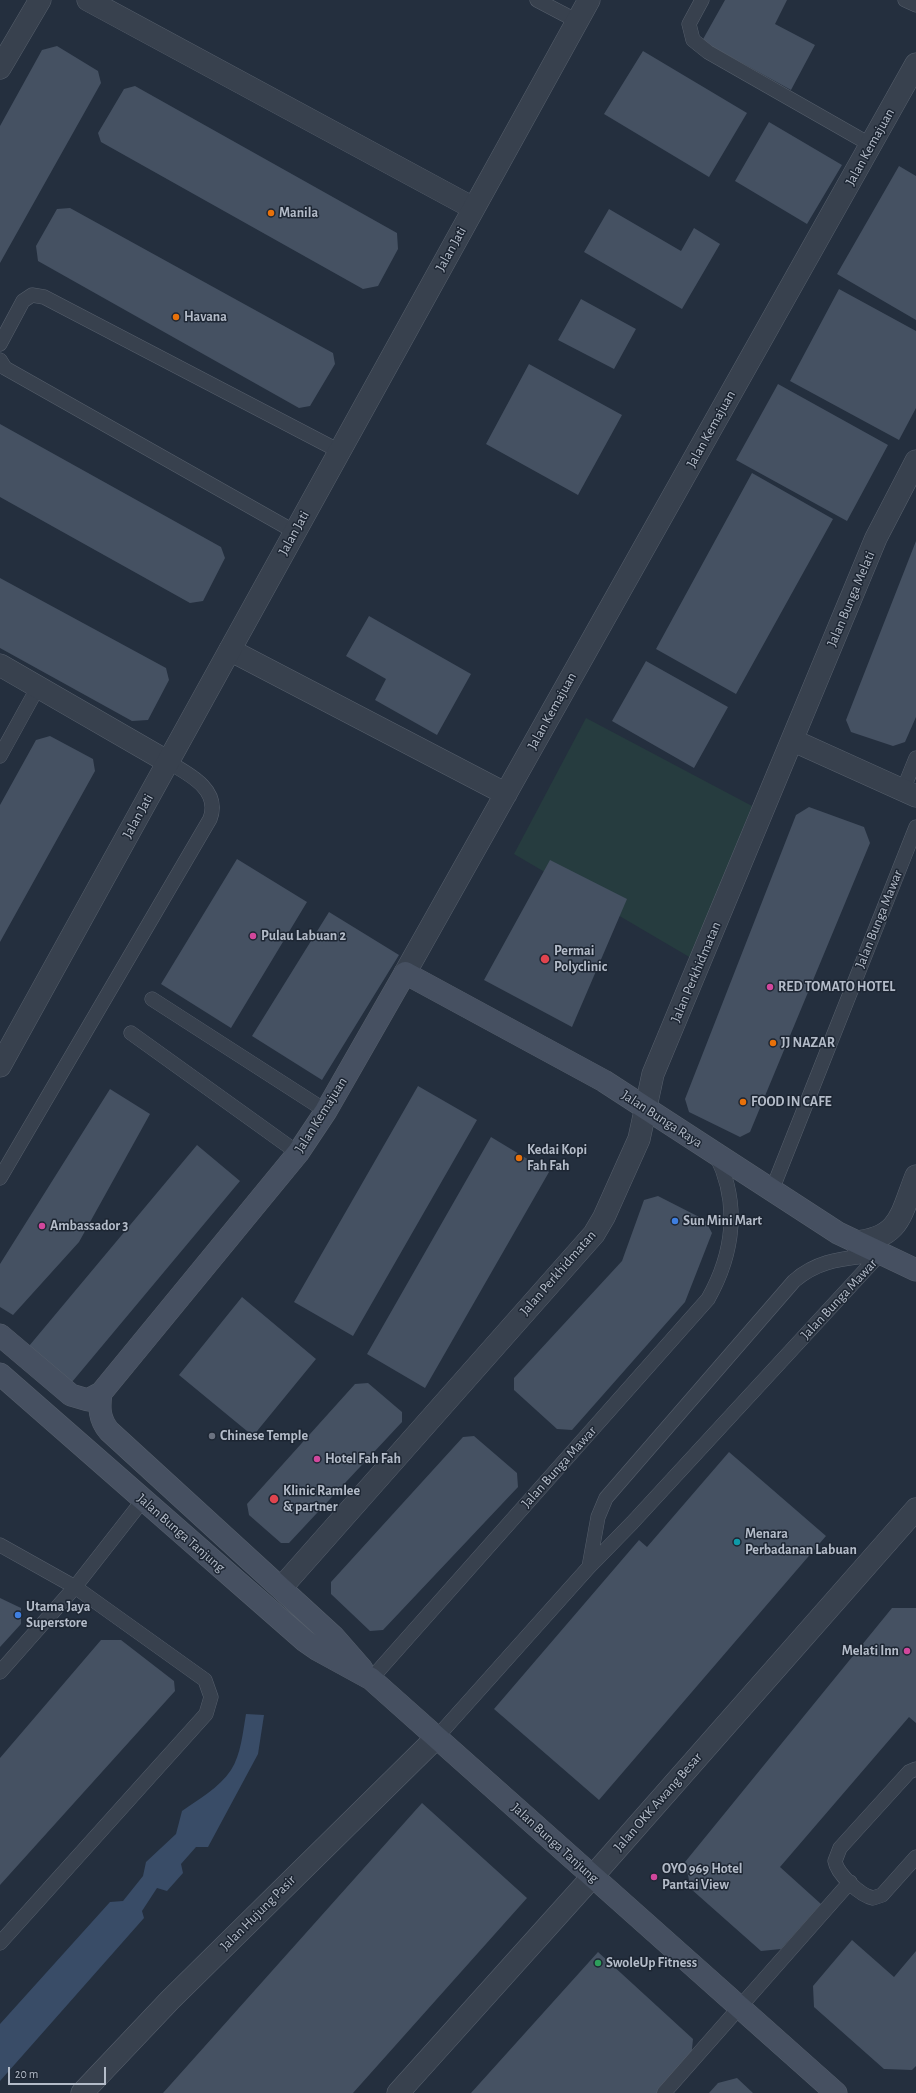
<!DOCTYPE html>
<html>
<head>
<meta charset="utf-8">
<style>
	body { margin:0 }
	#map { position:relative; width:916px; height:2093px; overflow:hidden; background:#242f3e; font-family:"Alegreya Sans",sans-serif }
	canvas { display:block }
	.scale { position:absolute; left:8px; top:2067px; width:98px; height:18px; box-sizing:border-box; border:2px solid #b4bcc9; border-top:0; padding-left:5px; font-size:12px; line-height:14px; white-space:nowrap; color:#b4bcc9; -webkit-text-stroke:3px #1d2633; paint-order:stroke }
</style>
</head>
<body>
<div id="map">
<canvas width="916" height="2093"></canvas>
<div class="scale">20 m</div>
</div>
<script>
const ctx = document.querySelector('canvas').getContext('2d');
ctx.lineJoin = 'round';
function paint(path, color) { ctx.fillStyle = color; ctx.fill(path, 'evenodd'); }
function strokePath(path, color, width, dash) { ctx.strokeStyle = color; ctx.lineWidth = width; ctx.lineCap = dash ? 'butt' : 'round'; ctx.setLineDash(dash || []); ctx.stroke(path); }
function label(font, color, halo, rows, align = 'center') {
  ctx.font = font + ' "Alegreya Sans",sans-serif'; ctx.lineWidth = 3; ctx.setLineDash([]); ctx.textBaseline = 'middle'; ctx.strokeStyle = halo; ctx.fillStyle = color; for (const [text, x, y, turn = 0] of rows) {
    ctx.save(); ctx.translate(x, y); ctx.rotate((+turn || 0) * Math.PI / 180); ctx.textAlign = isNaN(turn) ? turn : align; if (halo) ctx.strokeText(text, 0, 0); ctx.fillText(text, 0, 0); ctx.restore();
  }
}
paint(new Path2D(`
	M586 718 752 806 691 958 514 854Z`), '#263c3f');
paint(new Path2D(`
	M246 1714 264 1715 258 1754 208 1847H196L181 1864 183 1873 167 1891 157 1888 142 1911 144 1918 0 2081V2024L110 1902 123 1901 143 1876 146 1862 176 1834 182 1811C199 1799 219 1788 231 1770 241 1755 243 1731 246 1714Z`), '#394c67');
paint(new Path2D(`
	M725 0H787L775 24 815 45 791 90 702 41Z
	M57 46 98 71 101 83 0 263V126L42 50Z
	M643 51 747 113 709 177 604 114Z
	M135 86 397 233 398 249 378 286 363 289 101 142 98 133 124 89Z
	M769 122 842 165 807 224 735 181Z
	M899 166 916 176V320L837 274Z
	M70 208 333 353 335 364 310 406 299 408 38 261 36 246 57 209Z
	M609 209 681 251 694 228 720 244 682 309 584 252Z
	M839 289 916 331V408L899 440 790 381Z
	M581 299 636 329 614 369 558 340Z
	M529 364 622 415 578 495 486 444Z
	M778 384 888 445 847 521 736 460Z
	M0 424 221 547 225 558 203 601 190 603 0 497Z
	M752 473 833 519 736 694 656 649Z
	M916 541V717L905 742 893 746 851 732 846 720Z
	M0 578 166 668 169 680 148 720 132 721 0 648Z
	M369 616 471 674 437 735 375 700 386 679 346 656Z
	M646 661 728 707 694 768 612 721Z
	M50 736 93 759 95 771 0 942V805L36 740Z
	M809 807 864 827 870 843 750 1132 740 1137 689 1112 685 1099 796 815Z
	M237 859 307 902 231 1028 161 984Z
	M550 860 627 899 572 1027 484 980Z
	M329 912 399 955 322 1080 252 1036Z
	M418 1086 477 1120 353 1336 294 1302Z
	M110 1089 150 1114 79 1242 13 1315 0 1307V1264Z
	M491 1137 549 1172 425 1388 367 1354Z
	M197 1145 240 1181 72 1382 29 1346Z
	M658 1196 705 1220 712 1233 685 1302 572 1430 557 1429 514 1390V1378L622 1261 644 1200Z
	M242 1297 316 1359 253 1436 179 1375Z
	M368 1383 402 1412V1422L289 1543H281L249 1515 247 1504 355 1384Z
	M474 1436 517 1473 518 1487 383 1630 370 1631 331 1594V1582L463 1437Z
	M729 1452 826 1536 599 1800 494 1709 639 1540 647 1547Z
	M0 1598 21 1608V1624L0 1647Z
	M892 1608H916V1723L909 1717 780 1867 821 1904 781 1949 761 1951 691 1889 685 1862Z
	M101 1640H121L174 1681 175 1691 0 1885V1758Z
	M422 1803 527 1898 353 2093H163Z
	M852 1940 894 1977 916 1951V2066L912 2070 884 2069 814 2007 813 1986Z
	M598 1952 693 2039 691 2059 660 2093H471Z
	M737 2078 753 2093H709L718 2083Z`), '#455162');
const service = new Path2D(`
	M537 0 577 21
	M702 0 689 24 693 40 708 52 871 145
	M905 0 916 5
	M0 344 23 301 32 295 44 297 339 451
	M0 360 5 368 295 532
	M0 756 38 687
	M903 790 916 758
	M152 999 326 1111
	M131 1033 298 1153
	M0 1178 210 819C221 790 189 774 168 762
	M772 1190 916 827
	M0 1545 75 1587 205 1680 211 1697 206 1714 0 1943
	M589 1567 598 1517 606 1498 794 1281C820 1258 847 1259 880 1254
	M0 1672 75 1587 143 1500
	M371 1679 708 1299C734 1253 740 1203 716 1155
	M437 1737 589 1567 632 1523 880 1254
	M916 1769 909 1772 840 1848 835 1861C837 1874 861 1896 873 1898L882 1895 916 1857
	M664 2093 850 1882`);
const minor = new Path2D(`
	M88 0 473 208
	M0 68 40 0
	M230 650 506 794
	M0 665 168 762
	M792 740 916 796
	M405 973 916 64
	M855 1242C901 1238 901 1213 916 1176
	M281 1588 594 1234 604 1217 639 1139 653 1074 876 538 916 461
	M82 2093 170 2000 437 1737
	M398 2093 593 1876 916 1509`);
const tertiary = new Path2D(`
	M0 1066 589 0`);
const secondary = new Path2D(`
	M0 1335 71 1395 88 1400 101 1393 298 1153 326 1111 405 973 604 1081 838 1233 916 1270
	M0 1374 305 1641 318 1650 371 1679 836 2093
	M101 1393C99 1408 99 1419 109 1431L334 1637 362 1669`);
strokePath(service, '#565f6c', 15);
strokePath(minor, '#565f6c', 23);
strokePath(tertiary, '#565f6c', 23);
strokePath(secondary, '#565f6c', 23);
strokePath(service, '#38414e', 14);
strokePath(minor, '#38414e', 22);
strokePath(tertiary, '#38414e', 22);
strokePath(secondary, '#465061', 22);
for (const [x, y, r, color] of [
	[271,213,4,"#e8710a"],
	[176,317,4,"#e8710a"],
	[253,936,4,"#d1479c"],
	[545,959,5,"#e0444e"],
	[770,987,4,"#d1479c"],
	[773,1043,4,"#e8710a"],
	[743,1102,4,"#e8710a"],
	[519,1158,4,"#e8710a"],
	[675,1221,4,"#3f7fe0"],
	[42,1226,4,"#d1479c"],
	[212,1436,4,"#6b7280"],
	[317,1459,4,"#d1479c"],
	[274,1499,5,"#e0444e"],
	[737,1542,4,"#0f9aa8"],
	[18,1615,4,"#3f7fe0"],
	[907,1651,4,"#d1479c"],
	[654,1877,4,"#d1479c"],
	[598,1963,4,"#2e9e5b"]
]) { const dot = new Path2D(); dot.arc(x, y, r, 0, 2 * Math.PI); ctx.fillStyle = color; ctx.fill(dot); strokePath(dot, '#1d2633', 1.5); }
label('14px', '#b4bcc9', '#1d2633', [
	["Jalan Kemajuan",870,147,-61],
	["Jalan Jati",451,249,-61],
	["Jalan Kemajuan",711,429,-61],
	["Jalan Jati",294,533,-61],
	["Jalan Bunga Melati",851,599,-67],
	["Jalan Kemajuan",552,711,-61],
	["Jalan Jati",138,816,-61],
	["Jalan Bunga Mawar",879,919,-68],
	["Jalan Perkhidmatan",696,972,-67],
	["Jalan Kemajuan",321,1115,-58],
	["Jalan Bunga Raya",662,1119,33],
	["Jalan Perkhidmatan",558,1273,-49],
	["Jalan Bunga Mawar",839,1299,-47],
	["Jalan Bunga Mawar",559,1467,-48],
	["Jalan Bunga Tanjung",181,1533,41],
	["Jalan OKK Awang Besar",658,1802,-49],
	["Jalan Bunga Tanjung",555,1843,42],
	["Jalan Hujung Pasir",258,1913,-45]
]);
label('bold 14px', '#b4bcc9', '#1d2633', [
	["Manila",279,213],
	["Havana",184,317],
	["Pulau Labuan 2",261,936],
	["Permai",554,951],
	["Polyclinic",554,967],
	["RED TOMATO HOTEL",778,987],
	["JJ NAZAR",781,1043],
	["FOOD IN CAFE",751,1102],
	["Kedai Kopi",527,1150],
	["Fah Fah",527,1166],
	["Sun Mini Mart",683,1221],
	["Ambassador 3",50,1226],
	["Chinese Temple",220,1436],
	["Hotel Fah Fah",325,1459],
	["Klinic Ramlee",283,1491],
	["& partner",283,1507],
	["Menara",745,1534],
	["Perbadanan Labuan",745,1550],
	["Utama Jaya",26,1607],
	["Superstore",26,1623],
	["Melati Inn",899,1651,"right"],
	["OYO 969 Hotel",662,1869],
	["Pantai View",662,1885],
	["SwoleUp Fitness",606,1963]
], 'left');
</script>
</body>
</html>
